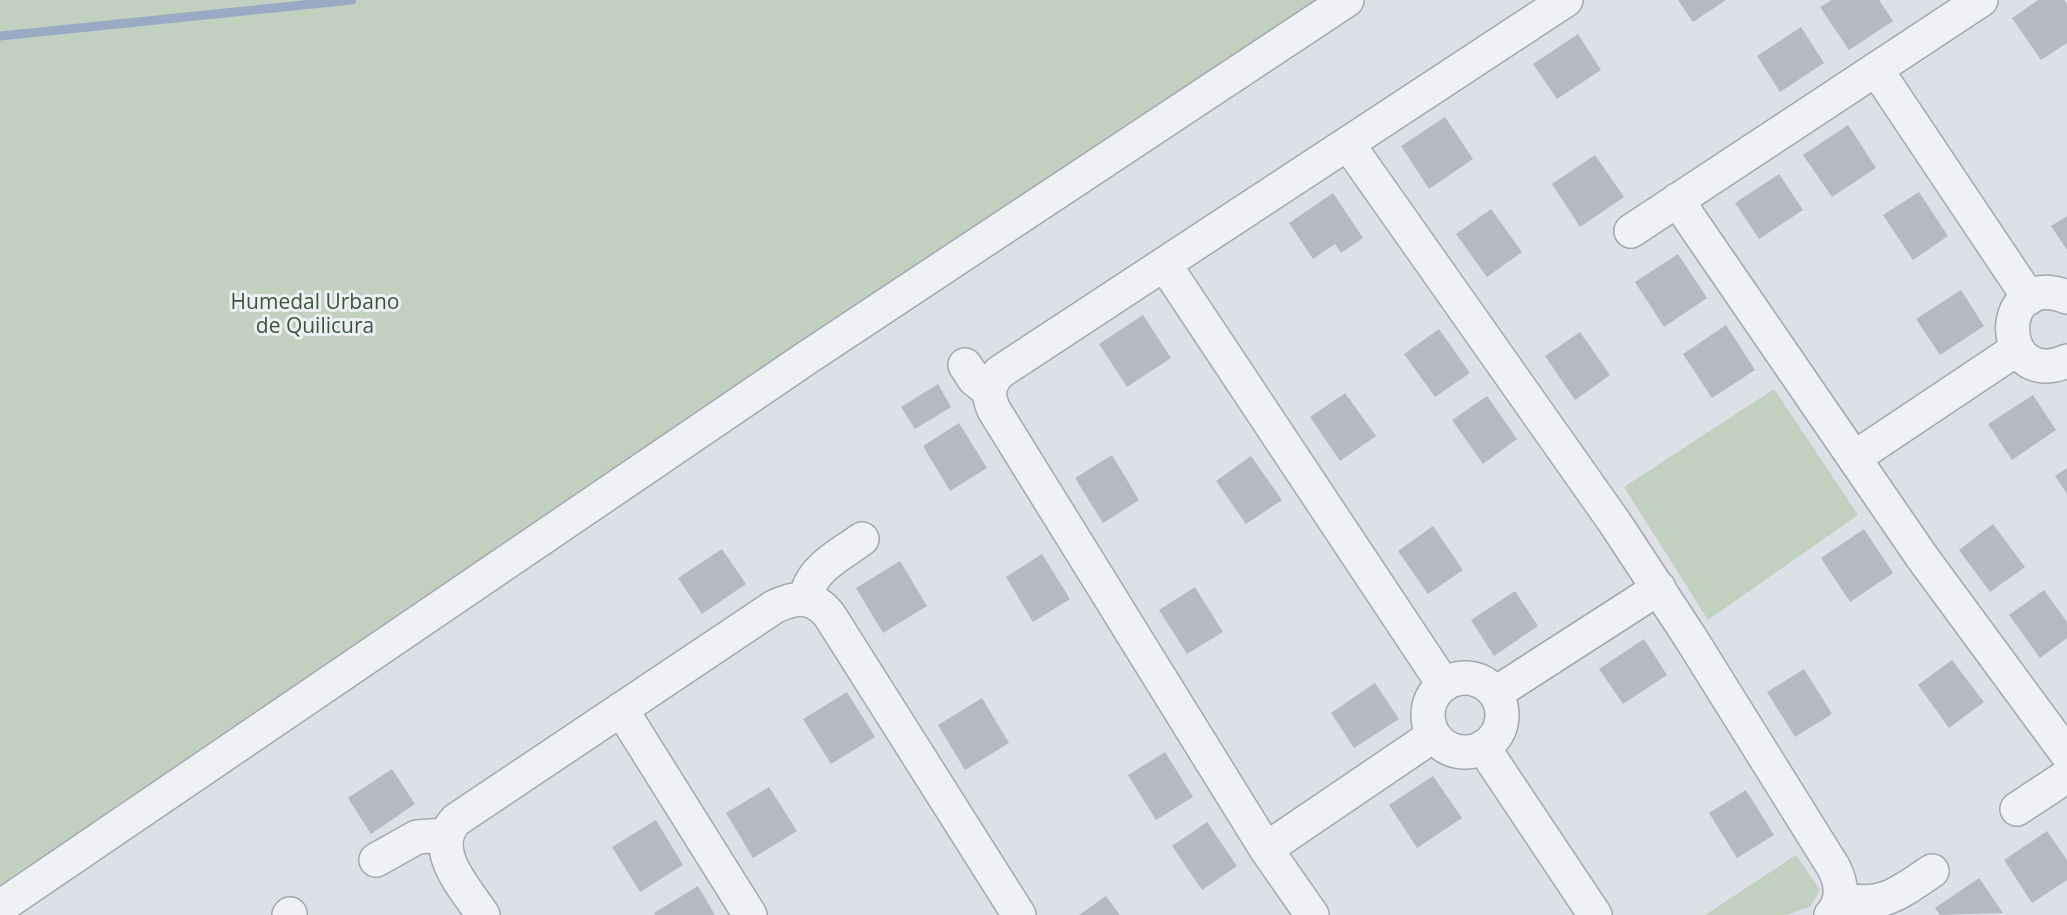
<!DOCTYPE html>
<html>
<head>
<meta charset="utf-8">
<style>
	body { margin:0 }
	canvas { display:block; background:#dee0e7 }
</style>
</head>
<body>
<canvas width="2067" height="915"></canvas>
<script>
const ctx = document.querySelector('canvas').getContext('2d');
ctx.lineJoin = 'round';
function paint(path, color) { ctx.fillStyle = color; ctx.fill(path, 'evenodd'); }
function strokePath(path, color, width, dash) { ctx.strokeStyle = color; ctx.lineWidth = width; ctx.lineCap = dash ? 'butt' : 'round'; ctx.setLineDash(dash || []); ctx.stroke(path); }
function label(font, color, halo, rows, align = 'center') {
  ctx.font = font + ' "Open Sans",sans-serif'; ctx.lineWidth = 6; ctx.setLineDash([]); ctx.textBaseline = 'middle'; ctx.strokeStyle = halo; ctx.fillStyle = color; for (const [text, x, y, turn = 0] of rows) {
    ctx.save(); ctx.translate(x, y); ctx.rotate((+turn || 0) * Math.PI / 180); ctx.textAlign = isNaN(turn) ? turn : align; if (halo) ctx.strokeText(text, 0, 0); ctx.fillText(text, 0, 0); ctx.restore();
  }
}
paint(new Path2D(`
	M0 0H1362L0 899Z
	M1774 389 1858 515 1708 620 1624 487Z
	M1796 855 1820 890 1811 906 1787 915H1705Z`), '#c2d0c0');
strokePath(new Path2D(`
	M0 36 352 0`), '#9baac4', 9);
paint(new Path2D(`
	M1678 0H1726L1693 22Z
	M1832 0H1879L1893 21 1849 50 1820 7Z
	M2038 0H2064L2067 4V43L2041 60 2012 18Z
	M1801 27 1824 63 1780 92 1757 56Z
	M1578 34 1601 70 1557 99 1533 64Z
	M1445 117 1473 159 1429 189 1401 146Z
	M1848 125 1876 168 1832 197 1803 155Z
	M1595 155 1624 197 1580 227 1552 184Z
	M1779 174 1803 210 1759 239 1735 203Z
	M1919 192 1948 236 1913 260 1883 215Z
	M1333 193 1363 238 1341 253 1335 244 1313 259 1289 223Z
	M1491 209 1522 252 1487 277 1456 234Z
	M2067 216V250L2051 226Z
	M1678 254 1707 298 1664 327 1635 282Z
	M1961 290 1984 326 1940 355 1916 319Z
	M1143 315 1171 358 1127 387 1099 344Z
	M1726 325 1755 370 1712 398 1683 354Z
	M1439 329 1470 373 1435 397 1404 354Z
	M1580 332 1610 375 1575 400 1545 356Z
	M938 384 951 407 915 429 901 407Z
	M1345 393 1376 436 1340 461 1310 417Z
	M2033 395 2056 430 2012 460 1988 424Z
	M1487 396 1517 439 1483 464 1452 420Z
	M959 423 987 468 950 491 923 446Z
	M1112 455 1139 500 1103 523 1075 478Z
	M1251 456 1282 500 1246 524 1216 481Z
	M2067 468V494L2055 476Z
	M1993 524 2025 567 1990 592 1959 550Z
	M1433 526 1463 570 1428 594 1398 551Z
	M1864 529 1893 573 1850 602 1821 558Z
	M722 549 746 584 702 614 678 578Z
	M1042 554 1070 599 1033 622 1006 577Z
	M900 561 927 606 883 633 856 588Z
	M1195 587 1223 632 1187 654 1159 610Z
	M2044 590 2067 622V638L2040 658 2009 615Z
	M1515 591 1538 626 1494 656 1471 620Z
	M1644 639 1667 675 1623 704 1599 669Z
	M1952 660 1984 702 1949 728 1918 685Z
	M1804 669 1832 714 1795 737 1767 692Z
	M1375 683 1399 719 1354 748 1331 713Z
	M847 692 875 737 831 764 803 719Z
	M982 698 1009 743 965 770 938 725Z
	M1165 752 1193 797 1156 820 1128 775Z
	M392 769 415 804 371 834 348 798Z
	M1433 776 1462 818 1417 848 1389 805Z
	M769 787 797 831 753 858 726 813Z
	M1746 790 1774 835 1737 858 1709 813Z
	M656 820 683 865 640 892 612 847Z
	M1207 822 1237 866 1202 890 1172 846Z
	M2047 831 2067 860V880L2032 903 2004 860Z
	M1979 878 2003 913 1940 915 1935 908Z
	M698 886 715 915H655L654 913Z
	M1106 896 1120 915H1079Z`), '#b6b9c3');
const minor = new Path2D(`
	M1876 69 2029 298
	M1348 144 1615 523 1690 637 1834 868C1842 884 1844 901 1831 915
	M1677 200 1922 557 2067 754
	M1631 231 1981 0
	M1165 265 1444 685
	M2067 297C1992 268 1997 392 2067 361
	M965 365 974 379 989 391
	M1854 458 2017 349
	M806 598C810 569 840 555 862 539
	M1428 715a37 37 0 1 1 74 0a37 37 0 1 1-74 0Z
	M1496 693 1659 588
	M621 709 750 915
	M1483 747 1595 915
	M2017 809 2067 776
	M1266 849 1434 735
	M376 860 417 837 445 835
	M1840 898C1881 910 1900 892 1932 871
	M0 907 808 357 1347 0
	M289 915 290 914
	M483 915C466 889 428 850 456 820L774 607C797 596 814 595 830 616L1019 915
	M1312 915 1266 849 994 410C987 395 988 384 1000 372L1566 0`);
strokePath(minor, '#a4a7b0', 36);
strokePath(minor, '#f0f1f5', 33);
label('21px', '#395737', '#edeff4', [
	["Humedal Urbano",315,303],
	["de Quilicura",315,327]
]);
</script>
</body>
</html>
